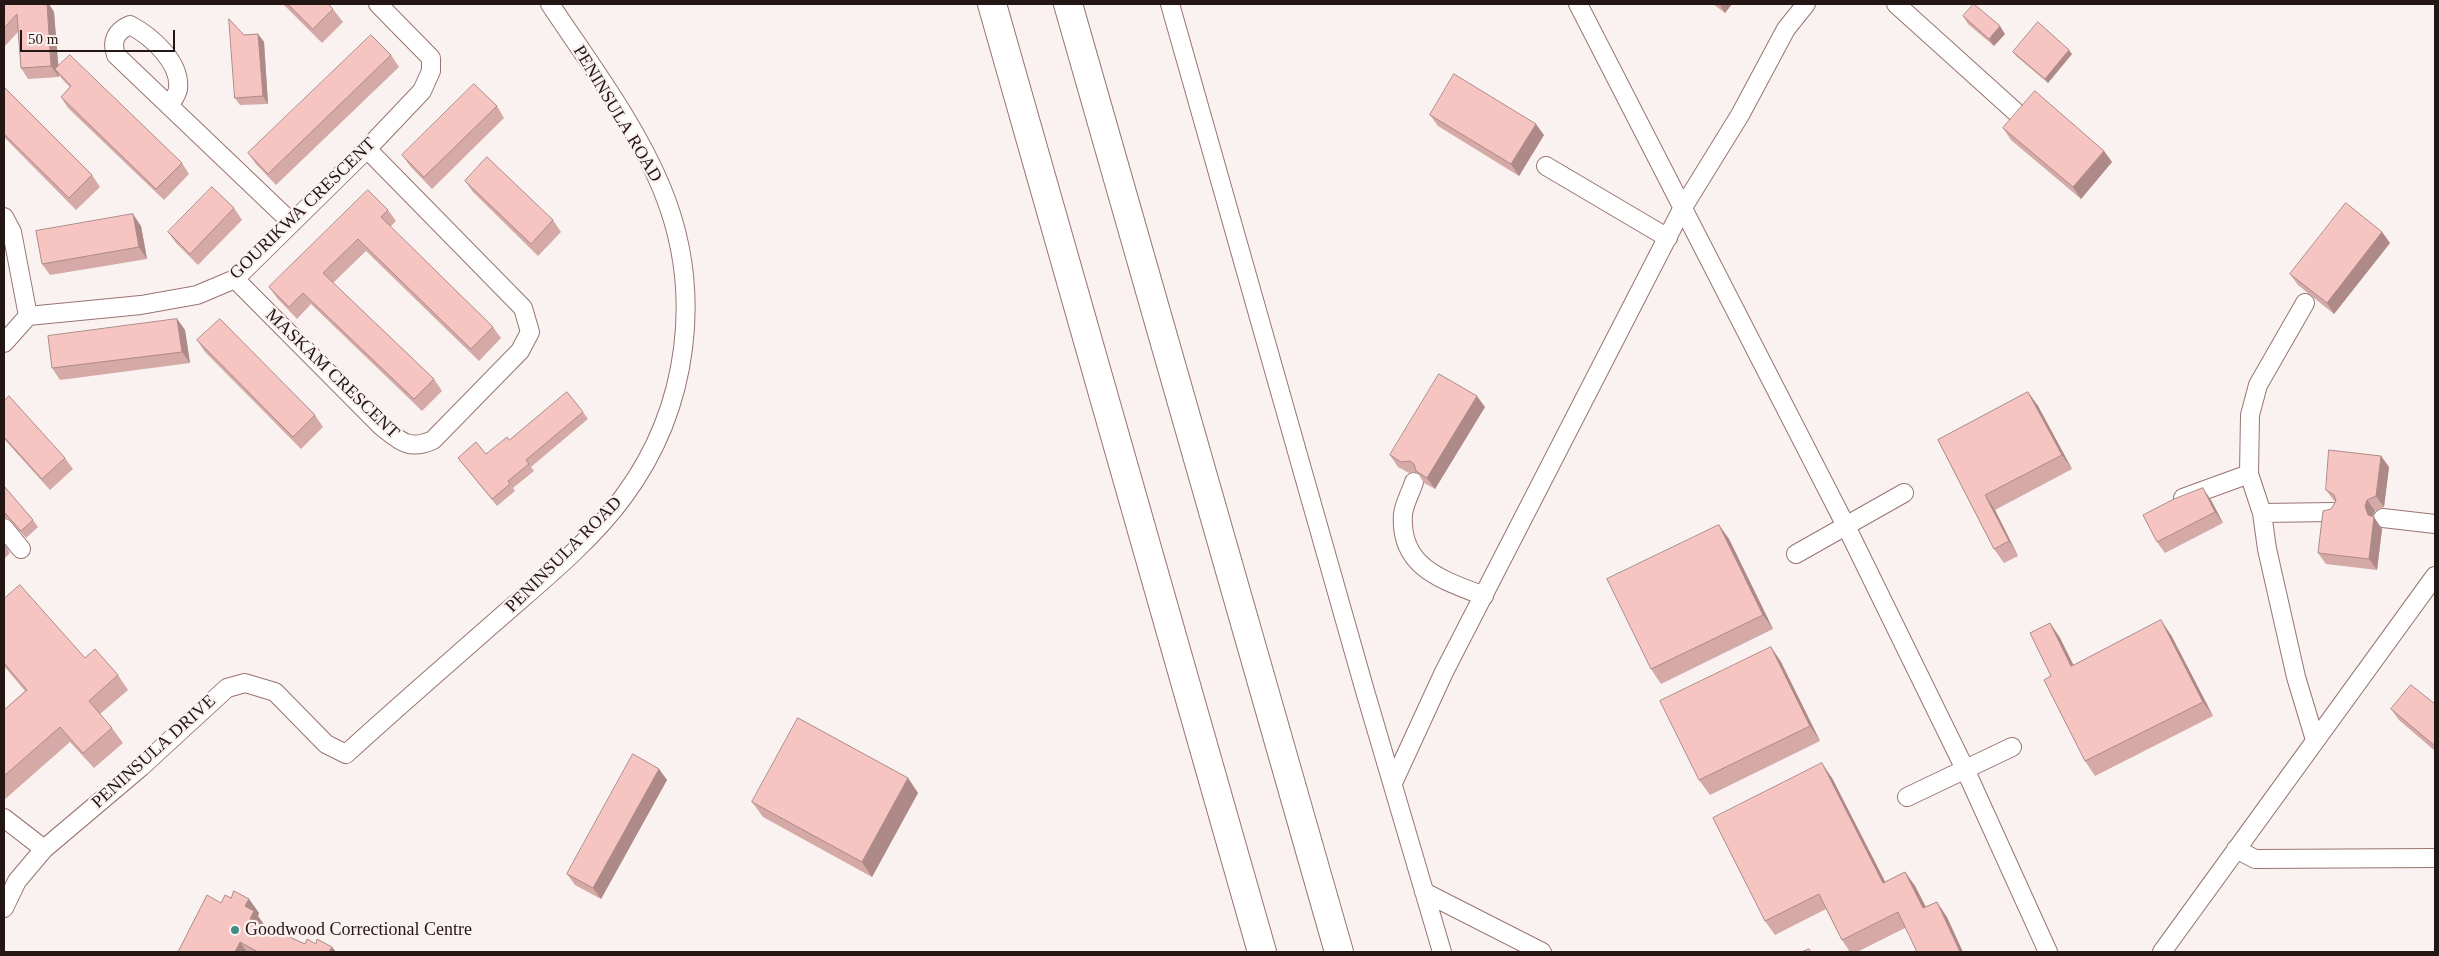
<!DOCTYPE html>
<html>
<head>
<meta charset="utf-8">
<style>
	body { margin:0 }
	#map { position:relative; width:2439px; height:956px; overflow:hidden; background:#faf2f1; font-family:Georgia,serif }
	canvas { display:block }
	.frame { position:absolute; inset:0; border:5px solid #241615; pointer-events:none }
	.scale { position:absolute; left:20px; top:30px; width:155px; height:22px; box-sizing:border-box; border:2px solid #241615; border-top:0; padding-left:6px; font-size:15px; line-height:18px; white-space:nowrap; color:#241615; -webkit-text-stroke:4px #faf2f1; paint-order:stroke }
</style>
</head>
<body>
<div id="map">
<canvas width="2439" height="956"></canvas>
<div class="frame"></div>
<div class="scale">50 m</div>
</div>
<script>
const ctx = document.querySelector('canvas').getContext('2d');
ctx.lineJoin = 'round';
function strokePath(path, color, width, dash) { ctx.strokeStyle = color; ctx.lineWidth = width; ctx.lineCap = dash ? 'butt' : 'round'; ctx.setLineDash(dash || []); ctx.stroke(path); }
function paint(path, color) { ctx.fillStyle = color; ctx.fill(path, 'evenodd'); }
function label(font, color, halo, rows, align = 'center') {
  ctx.font = font + ' Georgia,serif'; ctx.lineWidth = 4.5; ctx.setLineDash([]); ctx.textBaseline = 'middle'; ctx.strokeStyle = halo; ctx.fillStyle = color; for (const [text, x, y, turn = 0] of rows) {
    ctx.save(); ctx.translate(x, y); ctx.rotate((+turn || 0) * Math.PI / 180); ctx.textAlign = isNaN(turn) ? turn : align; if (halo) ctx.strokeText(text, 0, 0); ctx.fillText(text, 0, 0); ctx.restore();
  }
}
const minor = new Path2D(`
	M1170 4 1365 691 1442 952
	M1578 4 1846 526 1965 769 2048 952
	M1896 4 2019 115
	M169 106C172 101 177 95 178 89 181 62 151 36 130 25 116 31 111 41 116 55L292 223
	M1546 166 1668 238
	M4 217 12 232 28 316
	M235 279 381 426C400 441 409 451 433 440L520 351 530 332 523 308 367 149
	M2305 303 2258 385 2250 415 2249 474 2262 513 2267 549 2296 677 2315 740
	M28 316 141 305 197 295 235 279 367 149 422 91 431 71V58L378 4
	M4 343 28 316
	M1414 482C1411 492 1404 504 1403 514 1399 568 1443 580 1484 596
	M2183 498 2249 474
	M2262 513 2333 512
	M2383 518 2435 524
	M4 528 21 549
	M1796 554 1904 493
	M1393 783 1444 672 1682 209 1740 115 1786 29 1806 4
	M1907 797 2012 747
	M4 818 44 849 141 767 227 688 245 683 275 692 326 744 346 754C395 709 445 666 495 622 539 583 589 544 624 496 689 408 704 291 662 189 635 123 589 63 550 4
	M2236 849 2255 859 2435 858
	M1424 892 1542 952
	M4 908 17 881 44 849
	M2162 952 2435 576`);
const motorway = new Path2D(`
	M992 4 1262 952
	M1068 4 1339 952`);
strokePath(minor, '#997470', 20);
strokePath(motorway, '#997470', 30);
strokePath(minor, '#fff', 18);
strokePath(motorway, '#fff', 28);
paint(new Path2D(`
	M4 4 54 12 58 66 182 163 189 174 164 200 68 108 61 97 70 87 63 80 59 75V77L28 79 21 68 18 32 5 46 4 44Z
	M283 4H328L333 9 343 22 322 43Z
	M1713 4H1732L1725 13Z
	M1963 16 2005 34 1994 46 1968 24Z
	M258 34 264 42 268 104 240 105 235 98 244 35Z
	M2013 52 2072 54 2048 83 2016 56Z
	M391 55 399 67 276 185 256 164 248 153Z
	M4 87 92 175 100 187 76 210 4 137Z
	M497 106 504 118 432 189 410 166 402 155Z
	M1430 115 1544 135 1519 176 1438 126Z
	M2003 128 2104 151 2112 162 2081 199 2011 140Z
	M465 181 553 220 561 232 538 256 473 192Z
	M234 208 242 220 198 265 176 243 168 232Z
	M388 210 396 221 390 227 493 327 501 338 479 361 366 251 333 283 434 379 442 391 422 411 311 304 297 319 277 298 269 287Z
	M141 226 147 259 50 275 42 264Z
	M2382 232 2390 243 2334 314 2298 285 2290 274Z
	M177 319 185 330 190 363 60 380 52 368Z
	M197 340 315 415 323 427 301 449 205 352Z
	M2028 392 2038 406 2072 469 1995 510 2018 556 2004 563 1994 549 1938 440Z
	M4 402 65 458 73 469 50 490 4 439Z
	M1485 407 1435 489 1424 483 1417 472 1409 473 1398 467 1390 455Z
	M583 412 588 419 531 467 534 471 513 488 515 491 497 506 458 458 486 454 509 440Z
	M2381 456 2389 467 2384 507 2375 511 2373 517 2382 529 2377 570 2326 564 2318 553 2331 509 2335 502 2326 490Z
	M4 486 33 520 38 527 26 538 8 518 4 519Z
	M2211 500 2223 523 2165 553 2157 542Z
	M1719 525 1729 539 1773 629 1661 684 1651 669Z
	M4 543 10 553 4 559Z
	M4 599 85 658 118 675 128 690 100 714 112 728 123 743 94 768 70 742 4 800V710L25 691 4 666Z
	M2050 623 2060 638 2073 665 2171 635 2213 716 2095 776 2085 761 2051 676Z
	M1771 647 1781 662 1820 741 1710 795 1699 780Z
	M2435 704V751L2399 720 2391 709Z
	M659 769 667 780 601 899 575 885 567 874Z
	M908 778 918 793 872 877 763 817 752 802Z
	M1832 778 1885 882 1905 872 1915 886 1926 907 1947 917 1905 928 1857 952H1850L1842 940 1826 909 1775 935 1765 921Z
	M231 898 249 899 259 913 258 916 265 926 305 944H316L332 947 336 952H178L221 903Z`), '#d4a9a6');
paint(new Path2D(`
	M47 4H49L54 12 59 73 55 69 59 75V77L51 66Z
	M1721 4H1732L1725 13 1720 5Z
	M2000 26 2005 34 1994 46 1989 39Z
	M258 34 264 42 268 104 263 96Z
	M2069 50 2072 54 2048 83 2045 79Z
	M1536 124 1544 135 1519 176 1511 164Z
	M2104 151 2112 162 2081 199 2073 187Z
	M133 214 141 226 147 259 139 247Z
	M2382 232 2390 243 2334 314 2327 303Z
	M177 319 185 330 190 363 182 352Z
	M2028 392 2038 406 2072 469 2062 455Z
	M1477 396 1485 407 1435 489 1427 478Z
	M2381 456 2389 467 2384 507 2376 496Z
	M2203 488 2211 500 2223 523 2215 512Z
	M1985 495 1995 510 2018 556 2009 541Z
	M2367 500 2375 511 2372 517H2374L2382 529 2377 570 2369 559 2365 506Z
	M1719 525 1729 539 1773 629 1763 615Z
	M2161 620 2171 635 2213 716 2203 702Z
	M2050 623 2060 638 2081 680 2071 666Z
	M1771 647 1781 662 1820 741 1810 726Z
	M1822 763 1832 778 1893 897 1883 883Z
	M659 769 667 780 601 899 593 888Z
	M908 778 918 793 872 877 862 862Z
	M1905 872 1915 886 1934 923 1923 908Z
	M249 899 259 913 258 916 265 926 250 919 245 906Z
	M1937 902 1947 917 1963 952H1960Z
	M240 942 247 952H235Z
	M332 947 336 952H329Z`), '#ad8a87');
const building = new Path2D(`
	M4 4H47L51 66 21 68 17 14 4 28Z
	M288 4H328L333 9 313 29Z
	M1974 4 2000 26 1989 39 1963 16Z
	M229 19 244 35 258 34 263 96 235 98Z
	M2038 22 2069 50 2045 79 2013 52Z
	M371 35 391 55 268 174 248 153Z
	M70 55 182 163 156 189 61 97 71 86 55 69Z
	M1454 74 1536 124 1511 164 1430 115Z
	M474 84 497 106 424 177 402 155Z
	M4 87 92 175 69 198 4 134Z
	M2035 91 2104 151 2073 187 2003 128Z
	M487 157 553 220 531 244 465 181Z
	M212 187 234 208 190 254 168 232Z
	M368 190 388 210 381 217 493 327 471 349 358 239 323 273 434 379 414 399 303 293 289 307 269 287Z
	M2346 203 2382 232 2327 303 2290 274Z
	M133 214 139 247 42 264 36 231Z
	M177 319 182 352 52 368 48 336Z
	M220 319 315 415 293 437 197 340Z
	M1439 374 1477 396 1427 478 1416 471 1414 464 1410 461 1401 462 1390 455Z
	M567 392 583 412 526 460 529 464 508 481 510 484 492 499 458 458 476 442 486 454 507 437 509 440Z
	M2028 392 2062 455 1985 495 2009 541 1994 549 1938 440Z
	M9 396 65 458 42 479 4 437V402Z
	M2329 450 2381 456 2376 496 2367 500 2365 506 2368 515 2374 517 2369 559 2318 553 2323 511 2331 509 2336 501 2334 495 2326 490Z
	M4 486 33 520 21 531 4 512Z
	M2203 488 2215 512 2157 542 2143 515 2174 499Z
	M1719 525 1763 615 1651 669 1607 579Z
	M20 585 85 658 95 649 118 675 89 701 112 728 83 753 60 727 4 776V710L27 690 4 663V599Z
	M2161 620 2203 702 2085 761 2044 680 2051 676 2030 633 2050 623 2071 666Z
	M1771 647 1810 726 1699 780 1660 701Z
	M2411 685 2435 704V746L2391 709Z
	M798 718 908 778 862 862 752 802Z
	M633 754 659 769 593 888 567 874Z
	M1822 763 1883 883 1905 872 1923 908 1937 902 1960 952H1917L1898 912 1842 940 1819 894 1765 921 1713 818Z
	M234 891 249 899 245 906 254 911 250 919 305 944 307 939 316 944 317 939 332 947 329 952H258L240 942 235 952H178L207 895 221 903 225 895 231 898Z
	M1809 949 1811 952H1802Z`);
paint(building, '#f7c5c1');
strokePath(building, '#ad8a87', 1);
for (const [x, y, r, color] of [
	[235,930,5,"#448b86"]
]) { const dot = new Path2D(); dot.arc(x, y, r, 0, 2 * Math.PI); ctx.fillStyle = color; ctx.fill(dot); strokePath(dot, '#faf2f1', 2); }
label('18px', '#241615', '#faf2f1', [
	["PENINSULA ROAD",617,114,59],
	["GOURIKWA CRESCENT",303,209,-44],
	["MASKAM CRESCENT",332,374,44],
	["PENINSULA ROAD",564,555,-45],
	["PENINSULA DRIVE",154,752,-42]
]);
label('18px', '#241615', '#faf2f1', [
	["Goodwood Correctional Centre",245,930]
], 'left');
</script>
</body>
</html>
